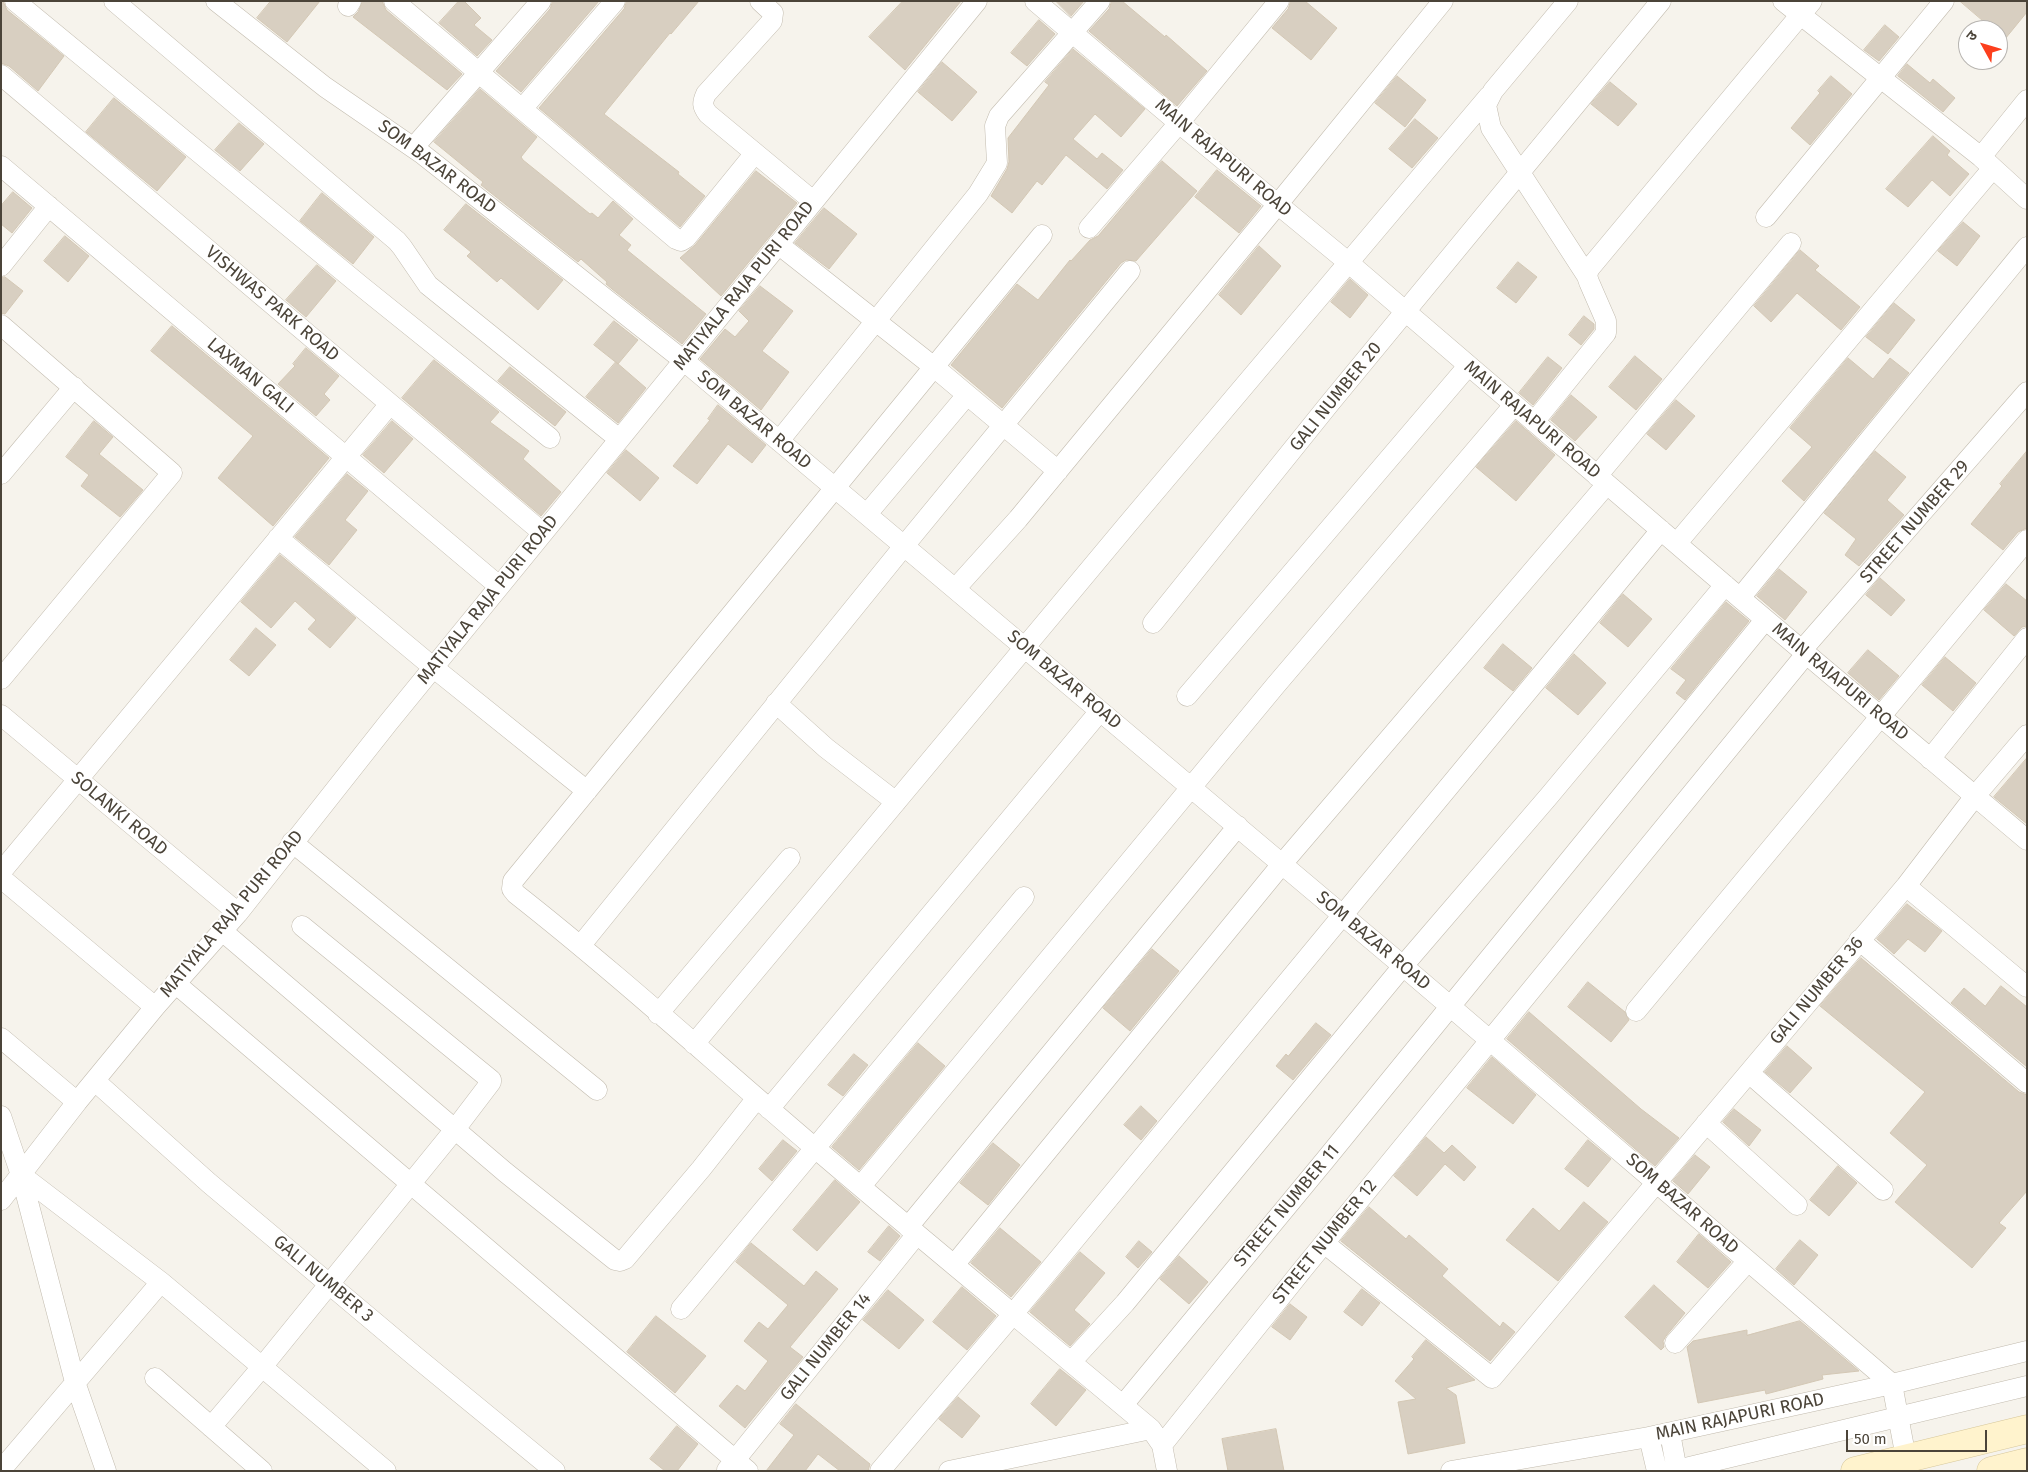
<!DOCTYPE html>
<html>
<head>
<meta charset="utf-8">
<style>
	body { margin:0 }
	#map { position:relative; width:2028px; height:1472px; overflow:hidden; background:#f6f3ec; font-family:"Fira Sans","Noto Sans Devanagari",sans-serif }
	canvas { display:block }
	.frame { position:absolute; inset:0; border:2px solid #4b4439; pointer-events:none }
	.north { position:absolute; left:1958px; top:20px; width:50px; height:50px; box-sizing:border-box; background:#fff; border:1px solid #b7b4b0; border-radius:50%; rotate:309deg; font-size:14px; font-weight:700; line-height:20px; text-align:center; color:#4b4439 }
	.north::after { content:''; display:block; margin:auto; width:18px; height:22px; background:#fc3f1d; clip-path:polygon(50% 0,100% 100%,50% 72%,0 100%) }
	.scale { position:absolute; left:1846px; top:1430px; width:141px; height:22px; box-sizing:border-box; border:2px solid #4b4439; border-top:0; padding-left:6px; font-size:15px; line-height:18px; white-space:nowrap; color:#4b4439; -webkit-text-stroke:4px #fff; paint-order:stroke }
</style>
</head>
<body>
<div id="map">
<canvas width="2028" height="1472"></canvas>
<div class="frame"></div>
<div class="north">उ</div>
<div class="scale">50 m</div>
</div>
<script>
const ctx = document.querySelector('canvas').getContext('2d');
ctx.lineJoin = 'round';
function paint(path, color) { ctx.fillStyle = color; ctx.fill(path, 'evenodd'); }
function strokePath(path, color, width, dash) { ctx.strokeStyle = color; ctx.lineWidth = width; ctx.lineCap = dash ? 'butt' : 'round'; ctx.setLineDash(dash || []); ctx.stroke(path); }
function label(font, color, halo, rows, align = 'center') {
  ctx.font = font + ' "Fira Sans",sans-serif'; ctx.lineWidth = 4; ctx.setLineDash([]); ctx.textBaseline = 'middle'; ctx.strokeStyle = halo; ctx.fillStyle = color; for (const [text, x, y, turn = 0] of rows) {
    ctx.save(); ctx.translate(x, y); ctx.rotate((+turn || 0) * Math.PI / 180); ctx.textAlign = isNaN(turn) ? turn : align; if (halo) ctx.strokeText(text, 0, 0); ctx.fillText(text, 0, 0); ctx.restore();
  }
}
const building = new Path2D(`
	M1 1H3L7 10 64 56 38 91 9 66 1 63Z
	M271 1H320L287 42 257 18Z
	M363 1H382L386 10 462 74 447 90 353 17 358 12Z
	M459 1H464L481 18 474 25 492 40 477 56 439 23Z
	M553 1H599L521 92 496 71 550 9Z
	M627 1H699L671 34 670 33 604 114 679 172 678 174 705 196 680 227 539 108 624 9Z
	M903 1H961L905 70 869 37Z
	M1056 1H1084L1071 16Z
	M1112 1H1122L1165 37 1166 35 1207 71 1177 106 1089 31 1109 9Z
	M1291 1H1305L1337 28 1311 60 1272 28 1288 9Z
	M1960 1H2027V12L2005 39 1998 33V30H1994Z
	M1039 20 1055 34 1027 66 1011 53Z
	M1885 25 1899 37 1879 61 1864 50Z
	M1073 49 1145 109 1121 137 1095 114 1073 139 1097 159 1102 153 1123 170 1107 189 1066 155 1042 185 1037 181 1012 213 991 196 1007 169 1009 162 1008 138 1049 85 1045 82Z
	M942 62 977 92 952 121 918 92Z
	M1907 64 1930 83 1933 79 1955 98 1943 112 1898 76Z
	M1397 76 1426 100 1405 127 1375 103Z
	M1831 76 1852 94 1810 145 1791 128 1820 93 1818 91Z
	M1610 82 1637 104 1618 126 1591 104Z
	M480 89 537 137 521 157 523 160 590 214 592 213 598 218 613 201 633 219 619 235 631 245 627 250 706 314 682 344 612 289 606 284 607 282 581 259 578 262 481 185 483 182 434 142Z
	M114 98 186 157 157 191 86 132Z
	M1415 119 1438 138 1412 168 1389 149Z
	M239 123 264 144 240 171 215 150Z
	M1933 136 1950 151 1947 155 1969 174 1950 196 1932 180 1908 207 1886 189Z
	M1162 161 1197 191 1136 261 1126 260 1121 263 1002 408 951 365 1017 284 1038 300 1070 260 1071 261 1090 240 1098 236Z
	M1217 170 1261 206 1239 233 1195 197Z
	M756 171 797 203 721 296 680 258 695 245Z
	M13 192 32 208 12 233 1 224V206Z
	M322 193 374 237 353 264 300 221Z
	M466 204 563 280 538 310 501 278 497 282 467 256 471 252 444 230Z
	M824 208 857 234 829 269 795 243Z
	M1963 222 1980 236 1957 266 1938 251Z
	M65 236 89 256 68 282 44 261Z
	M1259 246 1281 266 1241 315 1219 295Z
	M1800 250 1819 266 1815 270 1860 307 1841 330 1797 293 1771 322 1754 306Z
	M1518 262 1537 277 1516 303 1497 288Z
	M317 265 336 281 306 317 286 300Z
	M5 277 23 291 5 314 1 313V278Z
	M1350 279 1368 295 1350 318 1331 302Z
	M760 286 793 311 762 351 789 372 761 410 700 359 725 329 735 337 749 321 739 311Z
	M1894 303 1915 320 1888 354 1866 337Z
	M1584 316 1594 324V329L1581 345 1569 335Z
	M614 321 638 340 618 364 594 345Z
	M172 326 329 458 273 526 218 478 253 436 151 351Z
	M306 348 339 376 324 394 330 400 316 416 278 384 295 366 293 364Z
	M1635 356 1662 379 1636 410 1609 387Z
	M1548 357 1562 368 1533 405 1519 393Z
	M1848 358 1873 379 1890 358 1909 373 1804 501 1782 481 1812 447 1790 428Z
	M434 360 499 412 490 422 529 451 523 459 561 492 541 516 402 398Z
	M616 362 646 388 618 423 586 397Z
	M510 367 566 412 555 426 498 381Z
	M1571 395 1597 417 1575 441 1551 420Z
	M1676 400 1695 416 1666 450 1647 434Z
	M718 405 766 445 752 463 728 444 697 484 673 466 710 420 708 419Z
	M94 421 113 437 99 454 143 490 120 517 81 486 89 475 66 457Z
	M392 421 413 439 384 473 363 455Z
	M1516 421 1555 455 1516 501 1476 467Z
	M626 450 659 478 640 501 607 473Z
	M1875 451 1906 477 1887 500 1904 515 1859 566 1845 555 1856 539 1824 513Z
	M2027 451V528L2018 532 2003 550 1971 524 2002 486 2000 484Z
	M347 474 368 491 345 520 357 530 329 565 295 537Z
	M280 555 356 618 330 648 308 629 316 620 295 601 271 628 241 602Z
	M1779 569 1807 592 1785 620 1757 596Z
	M1880 578 1905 600 1891 616 1866 595Z
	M2006 584 2027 601V626L2022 627 2014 636 1984 610Z
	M1623 594 1652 619 1628 647 1600 623Z
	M1726 602 1749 621 1685 700 1676 693 1686 680 1671 669Z
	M256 628 276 645 249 676 230 660Z
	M1503 644 1532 668 1513 691 1484 668Z
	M1868 650 1899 676 1879 700 1848 673Z
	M1574 654 1606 683 1578 715 1546 688Z
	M1945 657 1976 683 1953 711 1922 685Z
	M2027 758V824L1994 797Z
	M1907 904 1942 931 1925 952 1908 939 1894 954 1877 939Z
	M1152 949 1179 971 1130 1031 1103 1008Z
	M1861 958 2019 1092 2027 1095V1191L1999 1223 2006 1228 1972 1268 1895 1202 1927 1165 1890 1133 1925 1092 1820 1006Z
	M1588 982 1625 1012 1629 1020 1611 1042 1568 1007Z
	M2001 986 2027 1007V1067L1951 1003 1964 988 1985 1006Z
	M1529 1012 1641 1109 1679 1138 1655 1166 1507 1039Z
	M1316 1023 1331 1035 1293 1080 1276 1066 1286 1054 1288 1056Z
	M918 1043 945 1066 859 1170 832 1147Z
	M1787 1046 1812 1068 1790 1093 1765 1072Z
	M854 1054 868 1065 843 1096 828 1085Z
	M1492 1057 1536 1095 1513 1124 1467 1088Z
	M1141 1106 1157 1121 1141 1140 1124 1125Z
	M1734 1109 1761 1130 1749 1146 1723 1122Z
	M1426 1137 1444 1153 1452 1145 1476 1167 1464 1181 1445 1164 1417 1196 1394 1176Z
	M783 1140 797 1151 772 1181 759 1169Z
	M1588 1140 1611 1159 1588 1187 1565 1169Z
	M993 1143 1020 1165 988 1205 960 1183Z
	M1695 1155 1710 1167 1688 1194 1673 1181Z
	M1838 1166 1857 1183 1829 1216 1810 1200Z
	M835 1180 860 1202 817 1251 793 1230Z
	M1584 1202 1608 1222 1558 1281 1506 1240 1533 1208 1559 1231Z
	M1369 1207 1406 1239 1409 1235 1448 1269 1442 1276 1500 1327 1503 1322 1515 1332 1490 1361 1341 1241Z
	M889 1226 900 1236 880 1261 868 1252Z
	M1000 1228 1041 1262 1011 1297 971 1263Z
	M1699 1234 1731 1262 1708 1288 1677 1262Z
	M1800 1240 1818 1255 1794 1285 1776 1269Z
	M1139 1241 1152 1252 1138 1268 1126 1257Z
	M751 1243 804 1286 816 1271 838 1289 790 1347 803 1357 745 1428 719 1406 737 1385 745 1391 768 1361 744 1341 759 1322 768 1329 788 1305 736 1262Z
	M1080 1252 1105 1273 1074 1310 1090 1324 1070 1346 1030 1312Z
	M1179 1256 1208 1282 1189 1304 1160 1279Z
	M1654 1285 1685 1313 1666 1336 1663 1341 1664 1347 1661 1350 1625 1317Z
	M962 1287 996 1316 967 1350 933 1322Z
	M1362 1289 1380 1303 1362 1326 1344 1312Z
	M888 1290 924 1320 899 1349 863 1320Z
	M1290 1304 1307 1317 1290 1340 1272 1327Z
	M656 1316 706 1356 675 1393 627 1352Z
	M1800 1321 1859 1371 1822 1375 1823 1379 1766 1394 1765 1390 1698 1403 1687 1347 1693 1341 1747 1330V1335Z
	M1426 1340 1475 1380 1446 1388 1456 1395 1465 1443 1408 1454 1398 1402 1416 1399 1395 1381 1414 1359 1412 1357Z
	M1060 1369 1086 1390 1056 1426 1031 1404Z
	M958 1397 980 1416 962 1438 939 1419Z
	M796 1404 870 1464 868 1471H840L818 1454 805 1471H766L794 1435 780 1424Z
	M677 1426 698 1444 677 1471H665L650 1459Z
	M1276 1429 1284 1471H1228L1222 1439Z`);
paint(building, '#d8cfc1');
strokePath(building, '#d3c7b4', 1);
const minor = new Path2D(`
	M15 1 361 286 550 438
	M114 1 397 241 402 247 428 285 619 439
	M216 1 325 87 421 153 683 360 1403 966 1892 1384 1906 1458
	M394 1 676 239 681 241 686 238 755 153
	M760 1 773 13 772 21 706 94C702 103 702 106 708 114L813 201
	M1035 1 1179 123 1349 263 1740 598 2027 840
	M1568 1 1493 91 1486 105 1491 128 1587 276
	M1783 1 1981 157 2027 199
	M348 6 351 1
	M1 75 543 533
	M522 109 615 1
	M414 147 541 1
	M1981 157 2027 100
	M1 166 499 586
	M1766 217 1944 1
	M1089 228 1179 123 1279 1
	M1042 235 513 881 512 889 516 894C619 975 715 1063 815 1148 926 1243 1039 1335 1151 1429L1162 1445 1167 1471
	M778 244 934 367 1058 471
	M1 266 49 206
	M1 325 172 473 1 679
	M1534 422 1606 333V321L1589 282 1587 276 1589 269 1812 1
	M779 441 978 194 997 163 995 126 999 116 1100 1
	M1 474 74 387
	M1597 476 1791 243
	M867 514 967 395
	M278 538 434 668 587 791
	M1677 543 1993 168
	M955 589 1018 519 1278 204 1443 1
	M1740 598 2027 247
	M1153 623 1330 403 1661 1
	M1802 650 2027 392
	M1187 696 1468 366
	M776 703 826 748 896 802
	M1 715 238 913
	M1930 759 2027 638
	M292 842 597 1090
	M1 872 390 404
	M1 878 155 1007
	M1906 886 2027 987
	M221 930 505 1172 615 1260 620 1261 625 1259 701 1169 757 1098
	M1859 940 2027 1083
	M581 945 904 546 1130 271
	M175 983 748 1471
	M1636 1011 2027 540
	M658 1014 790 858
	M1 1038 77 1102
	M694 1044 1126 526 1489 96
	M1749 1073 1883 1190
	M95 1081 209 1183 416 1357 555 1471
	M769 1109 1100 711
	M1 1116 21 1175 75 1382 106 1471
	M1706 1123 1797 1205
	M21 1175 161 1282 386 1471
	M861 1186 1275 686 1514 405
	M1 1200 77 1102 155 1007 238 913 388 723 977 1
	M908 1227 1238 826
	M1324 1243 1492 1378 1906 886 1975 796 2027 735
	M954 1265 1282 864 1607 484
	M681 1309 1024 897
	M1675 1343 1748 1261
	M1071 1362 1125 1303 1403 966 1549 796 1725 585
	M155 1378 262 1471
	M1123 1405 1326 1159 1765 620
	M211 1427 262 1367 456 1128 491 1082V1080L302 926
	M1670 1433 1677 1471
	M1649 1437 1657 1471
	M1162 1445 1303 1269 1806 654
	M1 1470 161 1282
	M727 1470 917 1234
	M1677 1470 2027 1386
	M880 1471 1013 1314 1661 530
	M949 1471 1151 1429
	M1451 1471 1649 1437 1892 1384 2027 1351`);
const secondary = new Path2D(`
	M1855 1471 2027 1429
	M1991 1471 2027 1462`);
strokePath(minor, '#c2bbae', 21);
strokePath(secondary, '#d6c79b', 29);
strokePath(minor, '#fff', 20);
strokePath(secondary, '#fff3cd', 28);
label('18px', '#4b4439', '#fff', [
	["MAIN RAJAPURI ROAD",1223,158,40],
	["SOM BAZAR ROAD",437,167,37],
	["MATIYALA RAJA PURI ROAD",744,286,-51],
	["VISHWAS PARK ROAD",272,304,40],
	["LAXMAN GALI",250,376,40],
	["GALI NUMBER 20",1336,397,-51],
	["SOM BAZAR ROAD",754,420,40],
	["MAIN RAJAPURI ROAD",1532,420,40],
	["STREET NUMBER 29",1915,522,-49],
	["MATIYALA RAJA PURI ROAD",488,600,-51],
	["SOM BAZAR ROAD",1064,680,40],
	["MAIN RAJAPURI ROAD",1840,682,40],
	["SOLANKI ROAD",119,814,40],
	["MATIYALA RAJA PURI ROAD",232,914,-50],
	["SOM BAZAR ROAD",1373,941,40],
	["GALI NUMBER 36",1817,991,-50],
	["SOM BAZAR ROAD",1682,1204,41],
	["STREET NUMBER 11",1287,1206,-50],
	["STREET NUMBER 12",1325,1242,-51],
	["GALI NUMBER 3",323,1279,40],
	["GALI NUMBER 14",826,1347,-51],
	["MAIN RAJAPURI ROAD",1740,1417,-12]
]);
</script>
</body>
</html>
